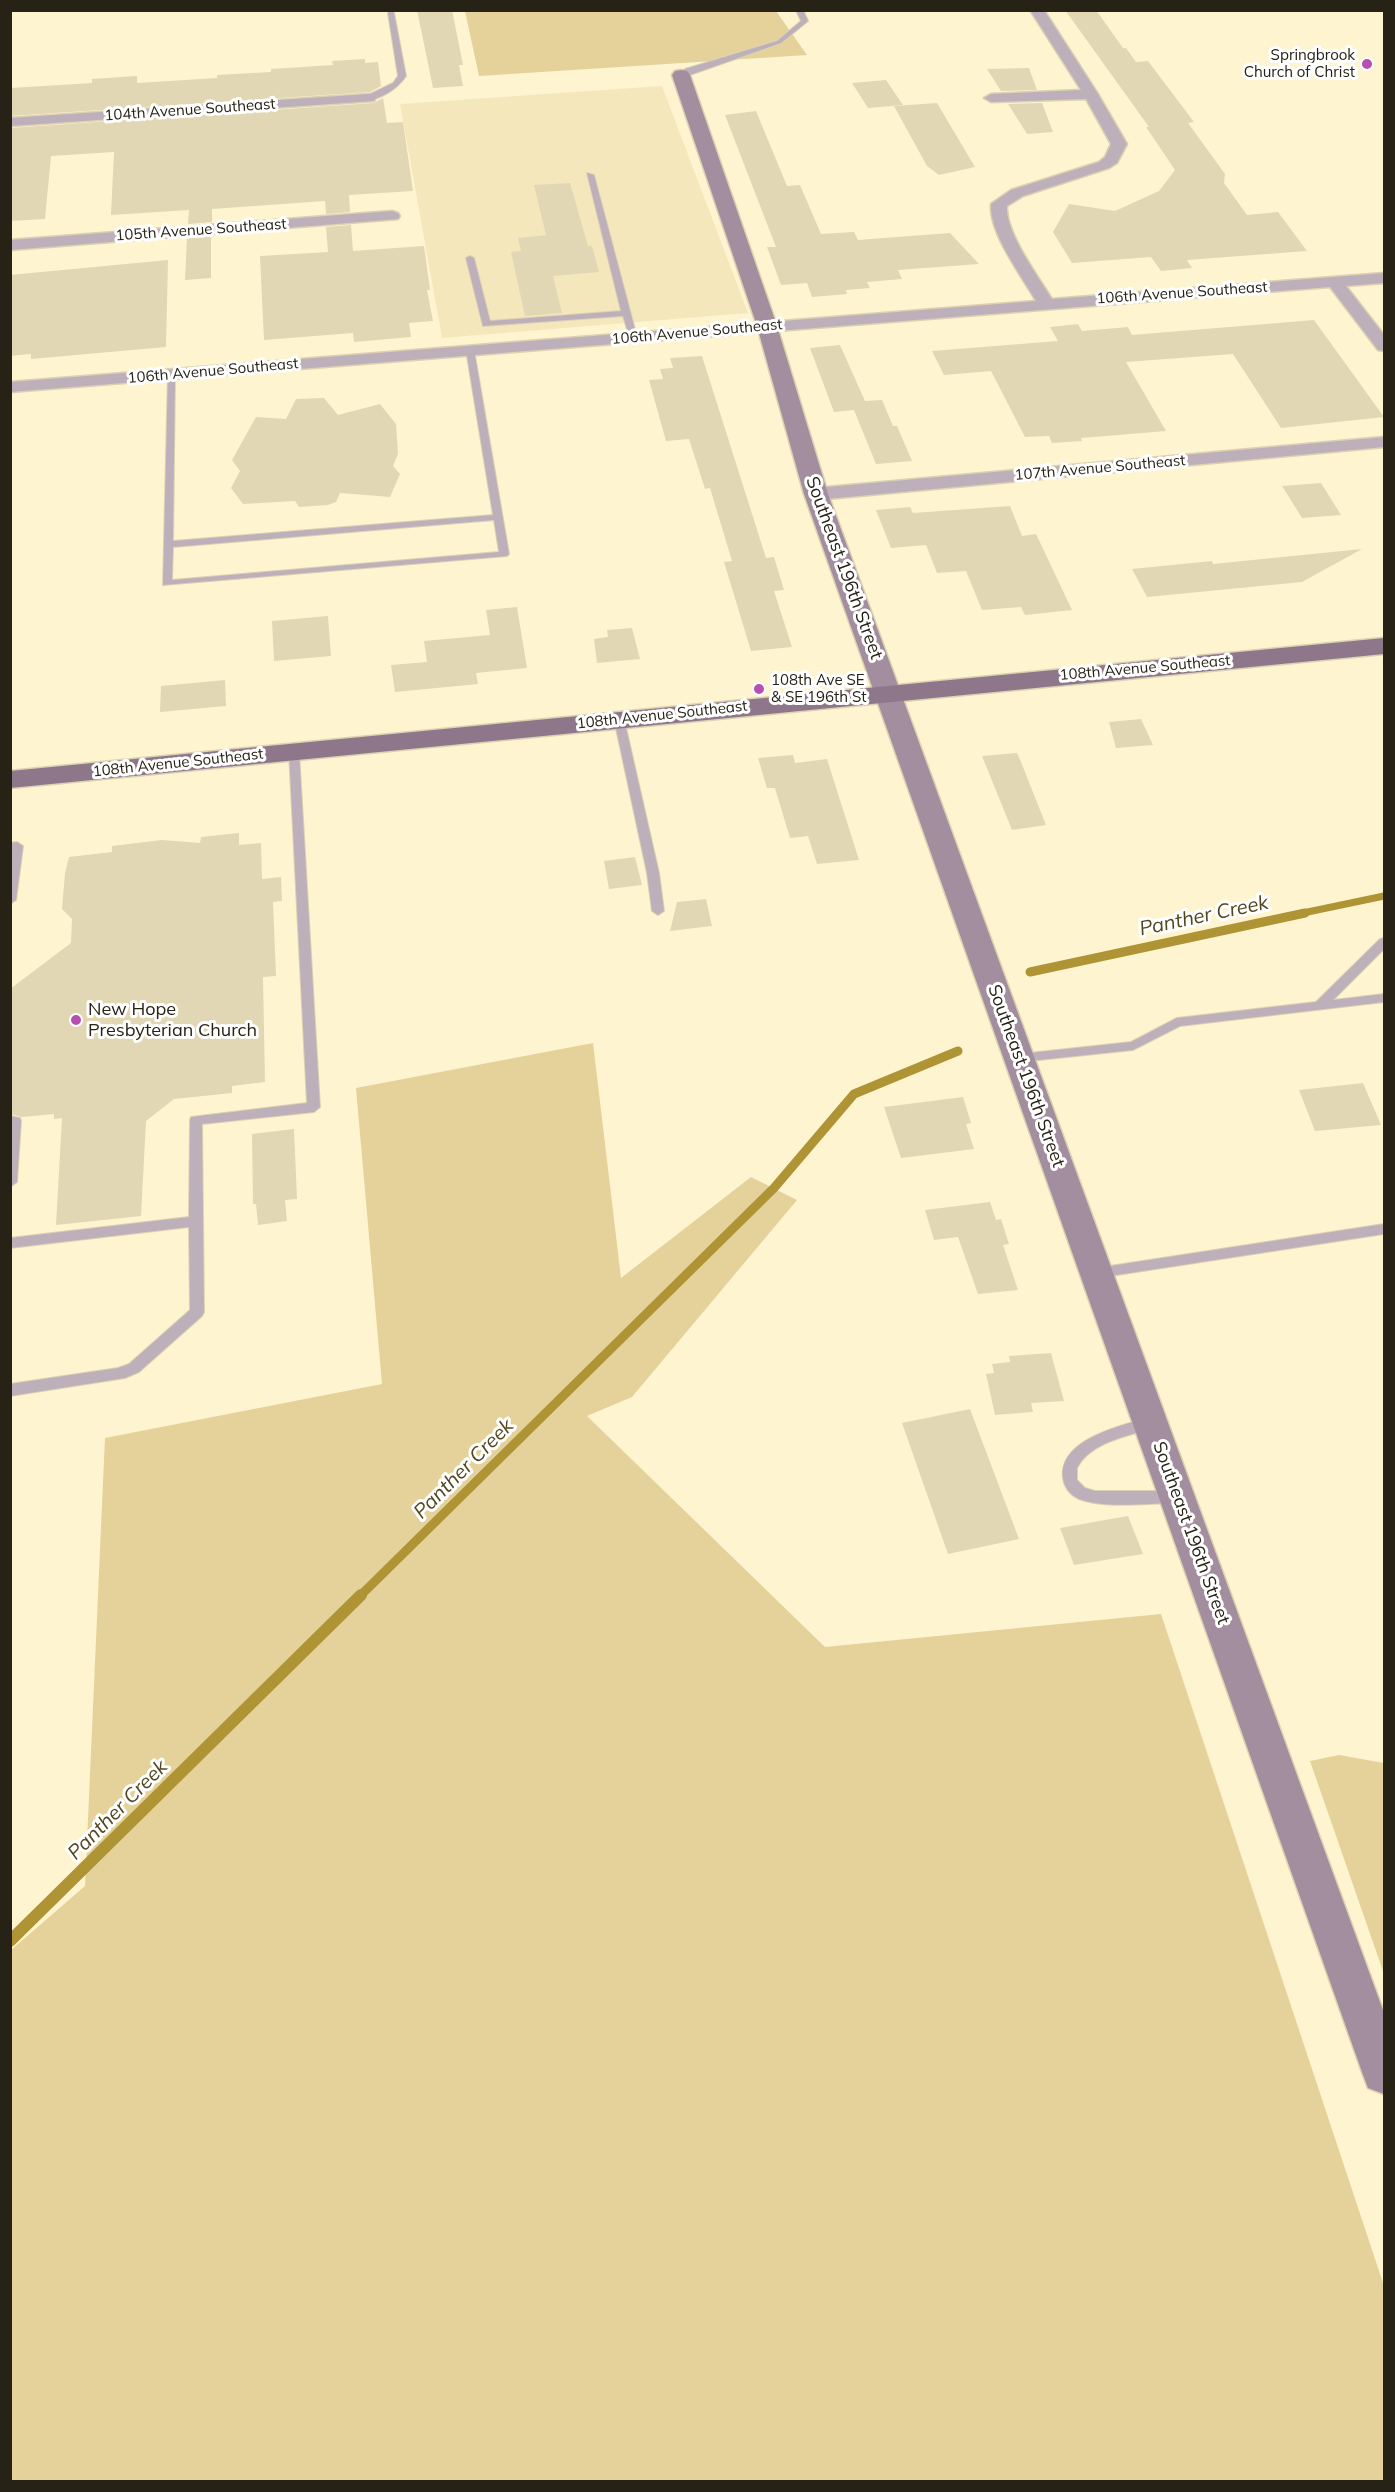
<!DOCTYPE html>
<html>
<head>
<meta charset="utf-8">
<style>
	body { margin:0 }
	#map { position:relative; width:1395px; height:2492px; overflow:hidden; background:#fff4d0; font-family:Mulish,sans-serif }
	canvas { display:block }
	.frame { position:absolute; inset:0; border:12px solid #262215; pointer-events:none }
</style>
</head>
<body>
<div id="map">
<canvas width="1395" height="2492"></canvas>
<div class="frame"></div>
</div>
<script>
const ctx = document.querySelector('canvas').getContext('2d');
ctx.lineJoin = 'round';
function paint(path, color) { ctx.fillStyle = color; ctx.fill(path, 'evenodd'); }
function strokePath(path, color, width, dash) { ctx.strokeStyle = color; ctx.lineWidth = width; ctx.lineCap = dash ? 'butt' : 'round'; ctx.setLineDash(dash || []); ctx.stroke(path); }
function label(font, color, halo, rows, align = 'center') {
  ctx.font = font + ' Mulish,sans-serif'; ctx.lineWidth = 6; ctx.setLineDash([]); ctx.textBaseline = 'middle'; ctx.strokeStyle = halo; ctx.fillStyle = color; for (const [text, x, y, turn = 0] of rows) {
    ctx.save(); ctx.translate(x, y); ctx.rotate((+turn || 0) * Math.PI / 180); ctx.textAlign = isNaN(turn) ? turn : align; if (halo) ctx.strokeText(text, 0, 0); ctx.fillText(text, 0, 0); ctx.restore();
  }
}
paint(new Path2D(`
	M662 86 748 313 442 338 400 104Z`), '#f5e7bc');
paint(new Path2D(`
	M465 11H776L807 55 479 76Z
	M593 1043 621 1278 751 1177 797 1200 632 1397 587 1416 825 1647 1161 1614 1384 2286V2481H11V1950L85 1886 105 1438 382 1384 356 1088Z
	M1339 1755 1384 1763V1974L1310 1761Z`), '#e4d29a');
strokePath(new Path2D(`
	M1298 914 1384 896`), '#af9435', 7);
strokePath(new Path2D(`
	M1030 972 1305 913
	M360 1596 774 1188 854 1094 958 1051`), '#af9435', 9);
strokePath(new Path2D(`
	M10 1941 361 1595`), '#af9435', 12);
paint(new Path2D(`
	M417 10H452L463 65H459L463 86 433 88Z
	M1065 10H1096L1123 48H1126L1136 62 1148 61 1194 122 1188 123 1225 174 1224 183 1247 215 1278 212 1307 251 1187 260 1192 268 1161 271 1151 257 1072 263 1053 232 1069 204 1115 211 1159 191 1175 170 1146 127H1149Z
	M365 59V63L378 62 381 86 370 92 10 116V88L92 83V79L137 76V83L217 78V75L271 72V69L333 65 332 61Z
	M1029 68 1037 90 1001 91 987 69Z
	M886 80 903 105 868 108 852 83Z
	M383 98 387 123 403 122 413 191 349 195 350 212 326 214 325 201 212 209V222L188 224 189 210 111 215 114 152 51 156 45 219 10 221V128L374 103Z
	M937 103 975 167 939 175 927 166 894 106Z
	M1042 103 1053 132 1027 134 1008 104Z
	M756 111 787 186 800 185 821 234 854 232 858 240 950 233 979 264 898 270 902 279 867 282 870 288 846 290 847 294 812 297 807 283 781 285 767 247H776L725 115Z
	M570 183 588 246H592L599 272 553 276 562 313 525 316 511 252 521 251 518 238 546 235 534 185Z
	M351 225 353 251 424 246 430 290H427L433 321 409 323 411 337 354 342 353 333 264 340 260 256 328 252 326 227Z
	M211 236V278L185 280 187 238Z
	M168 260 166 347 31 359V354L10 356V275Z
	M1314 320 1384 417 1281 428 1233 354 1126 362 1166 431 1081 438 1082 441 1052 443 1049 436 1025 437 991 371 944 375 932 351 1058 341 1050 327 1078 324 1082 331 1128 327 1132 335Z
	M840 345 865 401 882 400 893 426H897L912 461 876 464 854 410 834 412 810 348Z
	M702 356 766 558 774 557 784 590 774 591 792 647 751 651 724 562 732 561 710 488 705 489 689 439 666 441 649 380 663 379 660 369 673 368 670 358Z
	M324 398 338 415 380 404 396 424 398 454 393 466 400 474 390 497 340 493 336 502 328 505 299 507 295 501 243 504 231 488 240 471 232 460 256 417 286 419 296 399Z
	M1321 483 1341 515 1302 518 1282 486Z
	M1010 506 1022 536 1036 534 1072 610 1025 615 1021 607 982 610 966 571 937 573 926 545 891 548 876 510 910 507 913 513Z
	M1362 549 1302 582 1147 597 1132 569 1212 561 1213 564Z
	M517 607 527 668 476 673 478 684 395 692 391 665 427 662 424 641 490 635 486 610Z
	M328 616 331 656 274 661 272 621Z
	M632 628 640 659 597 663 594 639 608 637 607 630Z
	M225 680 226 706 160 712 161 686Z
	M1141 719 1153 745 1116 748 1109 722Z
	M1017 753 1021 762 1046 825 1012 830 982 756Z
	M793 755 795 763 827 759 859 860 817 864 808 836 790 838 775 788H767L758 758Z
	M239 833V845L261 843 262 879 281 877 282 901 273 902 276 976 263 977 265 1082 232 1086V1093L174 1099 146 1121 141 1216 56 1225 62 1118 54 1119V1114L22 1117 10 1114V989L71 943 72 919 62 909 65 873 69 857 112 852V846L162 840 200 843 201 837Z
	M635 857 642 885 609 889 604 861Z
	M706 899 712 926 670 931 677 902Z
	M1363 1083 1381 1125 1315 1131 1299 1090Z
	M963 1097 971 1123 966 1124 974 1149 901 1158 884 1107Z
	M294 1129 297 1199 285 1200 287 1221 258 1225 256 1204H253L252 1134Z
	M990 1202 996 1220 1001 1219 1009 1244 1003 1245 1018 1290 978 1294 958 1237 934 1240 925 1210Z
	M1051 1353 1064 1401 1031 1403 1033 1412 995 1415 986 1374 994 1373 992 1364 1010 1362 1009 1356Z
	M970 1409 1019 1539 948 1554 902 1423Z
	M1128 1516 1143 1554 1074 1565 1060 1528Z`), '#e2d7b4');
const lane = new Path2D(`
	M796 10H803L808 21 781 43 684 77 677 75 685 69 777 41 801 21Z
	M391 11 394 13 406 76C398 88 381 100 366 100V96L393 83 398 76 388 13Z
	M587 173 594 175 637 337 630 339 623 316 483 326 466 258 470 256 474 258 490 321 621 311Z
	M470 347 474 350 509 554 507 556 163 585 168 372 175 374 173 541 493 515 466 350ZM494 520 499 552 172 580 173 547Z
	M619 716 624 719 659 873 664 911 658 915 652 911 647 873 614 719Z
	M294 749 299 752 320 1107 314 1112 202 1124 204 1312 202 1316 139 1372 125 1378 10 1396V1384L118 1368 129 1364 190 1310 189 1227 10 1248V1238L189 1217 190 1120 191 1117 307 1103 289 752Z
	M17 842 23 846 16 900 10 904V843Z
	M1384 938V949L1333 1000 1384 994V1002L1180 1026 1133 1050 1020 1062 1014 1058 1020 1054 1131 1042 1177 1018 1316 1002 1380 939Z
	M10 1116 20 1118 21 1121 17 1182 10 1187Z
	M1384 1224V1234L1097 1278 1092 1277 1090 1273 1092 1269 1097 1268Z
	M1151 1417 1156 1419 1158 1423 1156 1427C1130 1436 1091 1441 1077 1468V1480L1085 1488 1095 1491H1176L1181 1493 1183 1497 1181 1501 1176 1503C1148 1503 1105 1509 1079 1499 1070 1495 1064 1487 1063 1478 1058 1439 1123 1425 1151 1417Z`);
const street = new Path2D(`
	M1030 10H1044L1098 94 1127 144 1117 163 1109 168 1023 196 1007 206C1005 232 1038 276 1052 299L1384 273V283L1346 286 1384 335V351L1378 350 1330 287 10 392V382L1036 301C1021 275 989 233 991 204L1011 190 1099 162 1105 157 1111 144 1086 99 991 102 984 98 991 94 1081 90Z
	M369 94 374 95 376 98 374 101 10 126V118Z
	M392 211 398 213 400 216 398 219 10 250V240Z
	M1384 437V447L816 500 809 498 807 494 809 490 816 488Z`);
const secondary = new Path2D(`
	M681 70 687 71 690 75 777 326 828 494 1384 2013V2094L1368 2088 1362 2072 804 494 757 326 672 75 675 71Z`);
const primary = new Path2D(`
	M1384 638V654L10 788V771Z`);
strokePath(lane, '#dcd2b2', 2);
strokePath(street, '#dcd2b2', 3);
strokePath(secondary, '#dcd2b2', 3);
strokePath(primary, '#dcd2b2', 3);
paint(lane, '#bdb0bb');
paint(street, '#bdb0bb');
paint(secondary, '#a28e9f');
paint(primary, '#8e778b');
for (const [x, y, r, color] of [
	[1367,64,6,"#b84eb0"],
	[759,689,6,"#b84eb0"],
	[76,1020,6,"#b84eb0"]
]) { const dot = new Path2D(); dot.arc(x, y, r, 0, 2 * Math.PI); ctx.fillStyle = color; ctx.fill(dot); strokePath(dot, '#fff', 2); }
label('15px', '#262215', '#fff', [
	["Springbrook",1355,55],
	["Church of Christ",1355,72],
	["108th Ave SE",771,680,"left"],
	["& SE 196th St",771,697,"left"]
], 'right');
label('15px', '#262215', '#fff', [
	["104th Avenue Southeast",190,110,-4],
	["105th Avenue Southeast",201,230,-4],
	["106th Avenue Southeast",1182,293,-4],
	["106th Avenue Southeast",697,332,-5],
	["106th Avenue Southeast",213,371,-5],
	["107th Avenue Southeast",1100,468,-5],
	["108th Avenue Southeast",1145,668,-5],
	["108th Avenue Southeast",662,715,-6],
	["108th Avenue Southeast",178,763,-6]
]);
label('18px', '#262215', '#fff', [
	["Southeast 196th Street",844,568,70],
	["Southeast 196th Street",1026,1076,70],
	["Southeast 196th Street",1191,1533,70]
]);
label('18px', '#262215', '#fff', [
	["New Hope",88,1010],
	["Presbyterian Church",88,1031]
], 'left');
label('italic 20px', '#52461f', '#fff', [
	["Panther Creek",1204,916,-12],
	["Panther Creek",464,1469,-45],
	["Panther Creek",118,1810,-45]
]);
</script>
</body>
</html>
